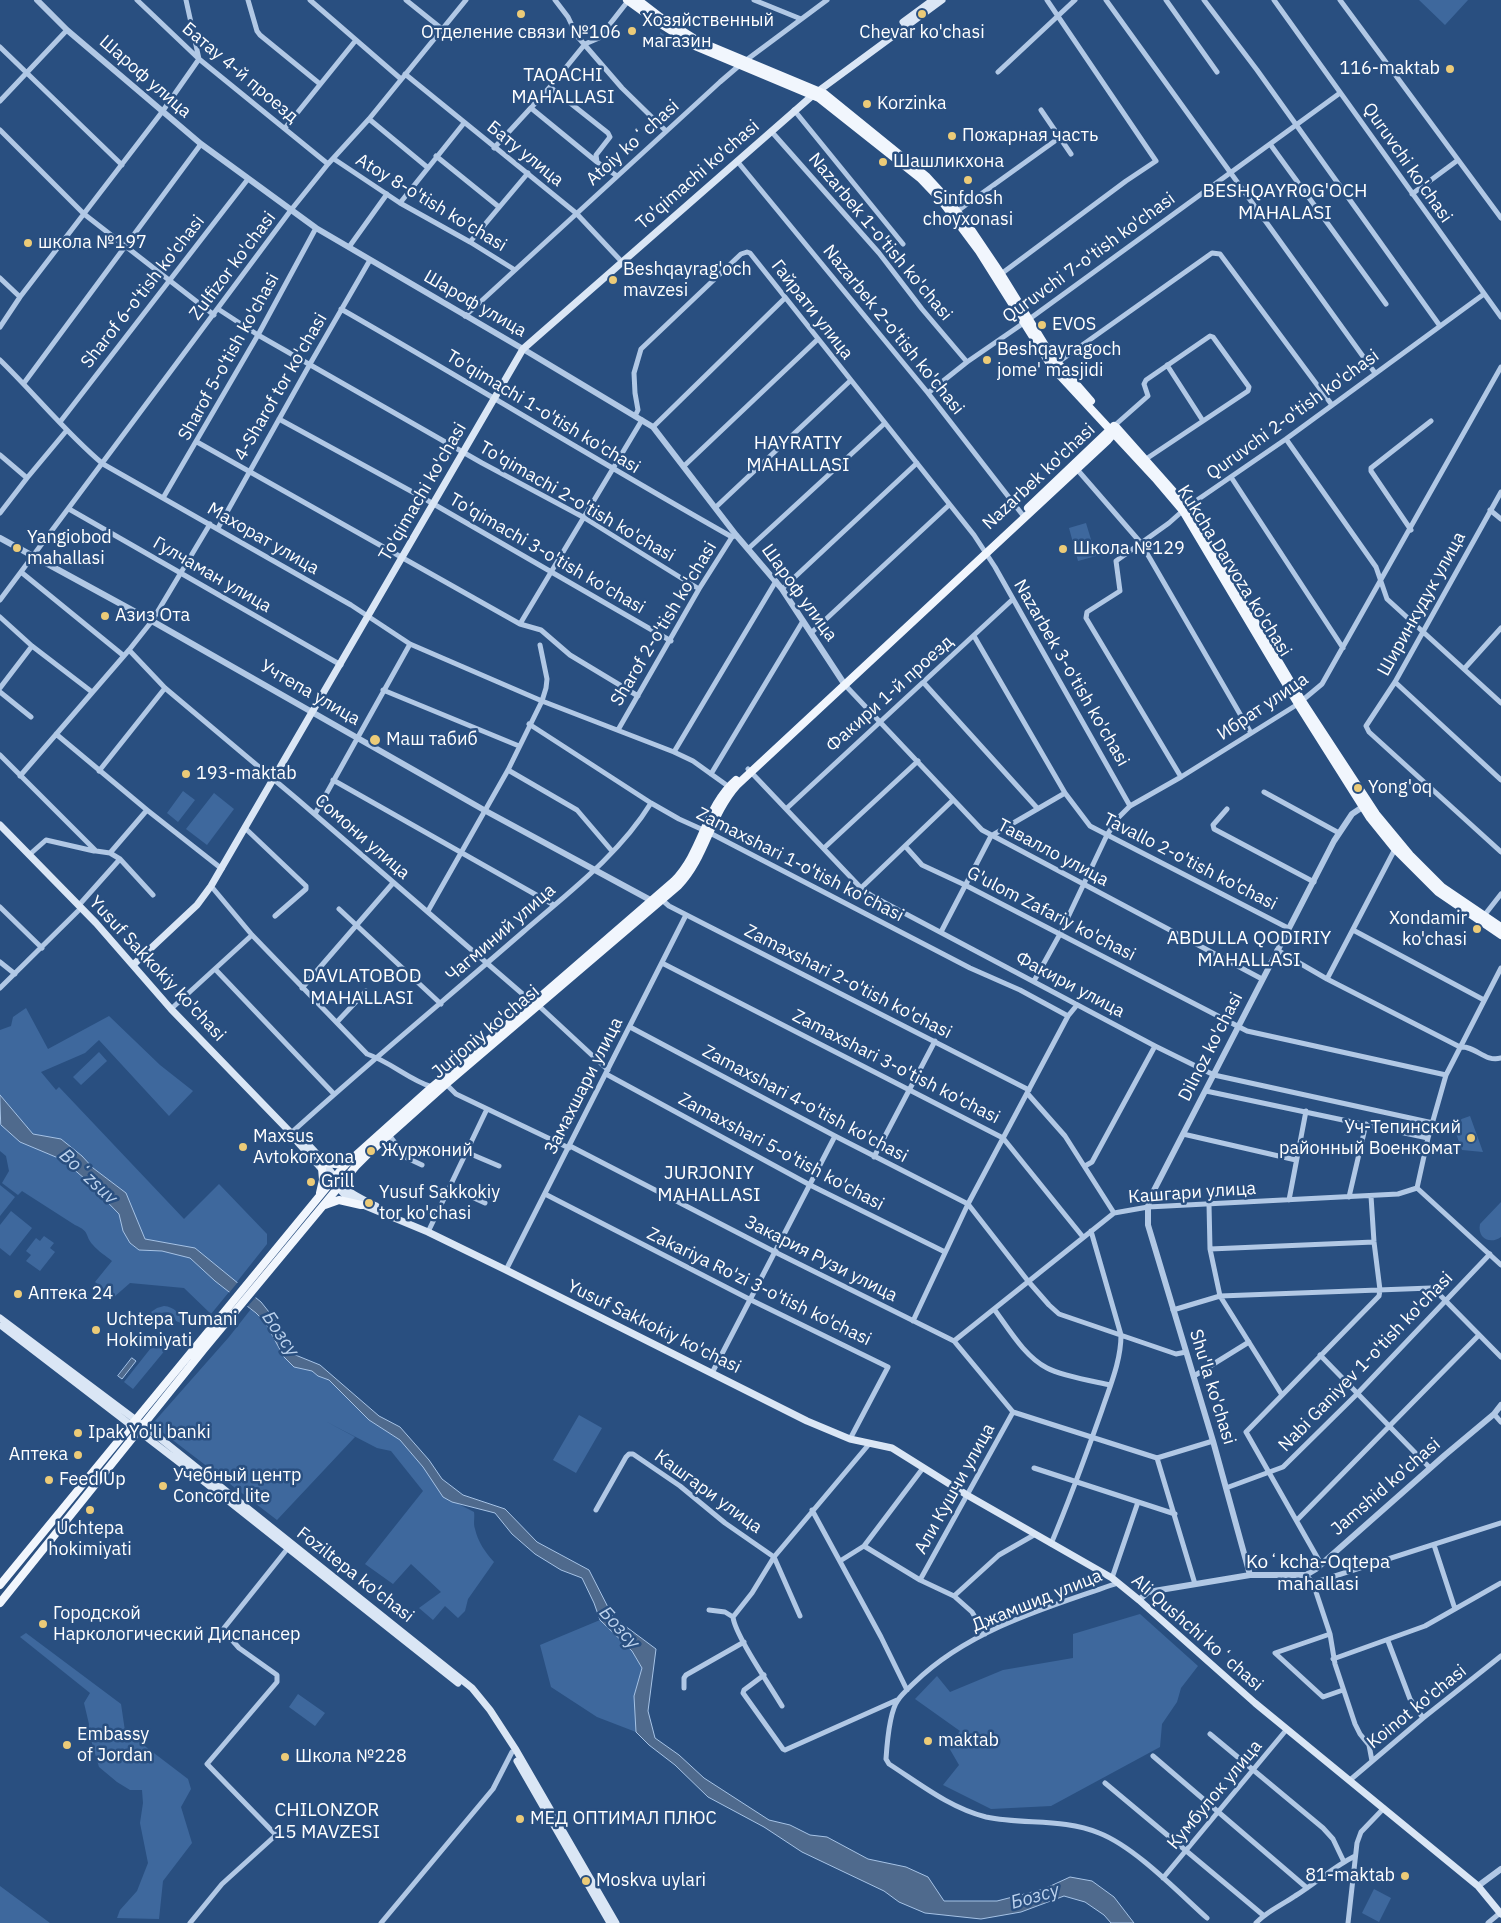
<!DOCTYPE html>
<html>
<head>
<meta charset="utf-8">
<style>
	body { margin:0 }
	canvas { display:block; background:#294f80 }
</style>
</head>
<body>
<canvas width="1501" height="1923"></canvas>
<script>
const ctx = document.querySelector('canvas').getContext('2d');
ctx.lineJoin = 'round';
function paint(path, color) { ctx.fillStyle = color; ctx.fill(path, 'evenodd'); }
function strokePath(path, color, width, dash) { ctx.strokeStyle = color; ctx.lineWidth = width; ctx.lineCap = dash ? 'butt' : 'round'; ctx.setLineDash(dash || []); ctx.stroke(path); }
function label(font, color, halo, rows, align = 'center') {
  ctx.font = font + ' "IBM Plex Sans",sans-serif'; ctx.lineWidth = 5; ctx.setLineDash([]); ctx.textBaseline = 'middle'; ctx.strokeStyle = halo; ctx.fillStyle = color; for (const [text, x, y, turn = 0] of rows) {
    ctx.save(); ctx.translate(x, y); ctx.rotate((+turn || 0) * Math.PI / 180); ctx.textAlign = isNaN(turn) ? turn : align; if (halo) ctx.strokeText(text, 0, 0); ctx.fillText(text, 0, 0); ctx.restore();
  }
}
paint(new Path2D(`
	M1419 0H1468L1445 25Z
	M660 32 675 42 666 50 660 46Z
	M1086 523 1096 556 1078 561 1069 528Z
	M183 791 195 800 178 822 167 813Z
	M214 793 234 809 207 845 186 829Z
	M26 1008 48 1049 109 1016 160 1065 193 1091 169 1116 99 1040 85 1053 41 1072 56 1090 59 1087 184 1219 219 1184 267 1234V1244L236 1283 195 1248 145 1239 125 1193 93 1168 82 1156 61 1139 33 1134 0 1095V1030L11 1026 13 1017Z
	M99 1052 107 1061 81 1085 73 1077Z
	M1470 1116 1483 1152 1462 1150 1454 1128 1456 1121Z
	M0 1124 20 1142 63 1160 85 1179 119 1214 123 1231 130 1243 139 1250 162 1251 190 1258 229 1292 211 1314 184 1288 130 1283 114 1297 95 1282 112 1261C106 1256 98 1251 93 1245 84 1235 91 1232 75 1225L22 1191 18 1195 2 1183 9 1171 6 1156 0 1151Z
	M0 1185 15 1197 0 1216Z
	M1501 1202V1237C1490 1245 1477 1238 1480 1224Z
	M11 1211 32 1228 10 1256 0 1248V1225Z
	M44 1236 54 1243 50 1248 55 1252 40 1271 26 1261 31 1255 26 1251 36 1238 40 1241Z
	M164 1306C174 1307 181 1313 181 1323L176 1321C173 1310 163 1310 155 1317L151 1312 157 1308Z
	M251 1309 265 1322 284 1357 294 1367 312 1371 318 1376 329 1380 369 1420 400 1440 423 1467 443 1496 474 1512C475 1518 473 1523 475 1529 478 1542 485 1552 494 1562L468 1599 465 1611 458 1618 445 1606 433 1620 419 1608 441 1592 411 1564 393 1584 365 1564 423 1491 391 1451 377 1448 325 1421 355 1437 277 1520 157 1428 154 1422 229 1337Z
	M174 1336 176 1337 133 1389 124 1382 158 1339 166 1340Z
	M579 1415 602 1428 576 1473 553 1460Z
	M1140 1614 1198 1666 1181 1688 1177 1702 1162 1724 1160 1747 1051 1806 991 1809 943 1785 959 1765 948 1746 960 1731 915 1699 937 1676 950 1692 1003 1670 1073 1658V1634Z
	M600 1620 632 1651 642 1668 634 1696 636 1732 597 1717 551 1687 540 1645Z
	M26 1633 121 1704 125 1731 188 1779 191 1789 181 1807 192 1843 163 1881 159 1919 117 1918 120 1910 137 1891 148 1863 140 1823 143 1803 142 1790H130L117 1782 99 1767 88 1730 89 1724 84 1703 90 1693 20 1637Z
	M298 1694 325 1713 315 1726 289 1707Z
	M0 1886 50 1923H0Z
	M1374 1889 1391 1898 1379 1922 1362 1913Z`), '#3e689d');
const water = new Path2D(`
	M0 1095 33 1134 61 1139 82 1156 93 1168 126 1193 145 1239 195 1248 261 1302 273 1317 293 1354 320 1365 379 1416 400 1427 429 1460 442 1479 463 1495 505 1509 537 1542 589 1570 613 1617 656 1649 648 1711 655 1738 679 1755 704 1778 769 1820 790 1825 810 1835 827 1837 868 1859 906 1867 928 1877 944 1901H997L1044 1889 1070 1877 1092 1881 1114 1897 1134 1923H1111L1104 1915 1085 1902 1064 1896 1021 1912 981 1919 925 1913 899 1902 884 1891 802 1852 764 1827 708 1797 675 1765 649 1745 636 1732 634 1696 642 1668 632 1651 600 1620 594 1603 582 1578 561 1570 535 1554 512 1534 495 1513 452 1502 443 1497 423 1467 400 1440 369 1420 329 1380 318 1376 312 1371 294 1367 284 1357 265 1322 256 1313 215 1281 190 1258 162 1251 139 1250 130 1243 123 1231 119 1214 85 1179 63 1160 20 1142 1 1125Z
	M132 1358 136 1361 122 1379 118 1376Z`);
paint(water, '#4f6a8d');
strokePath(water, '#a6c3e6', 1);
paint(new Path2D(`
	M238 1282 257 1296 246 1308 228 1294Z`), '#294f80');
strokePath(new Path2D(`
	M137 0 199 59 328 164
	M248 0 257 31 260 35 320 84
	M310 0 401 79
	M406 0 442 29
	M555 0 568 17 577 36 622 88 666 131
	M754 0 801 19
	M1106 0 1375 373
	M1166 0 1217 72
	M1204 0 1257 70 1440 326
	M1274 0 1501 317
	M1340 0 1501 218
	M0 47 122 165
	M998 72 1075 0
	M405 74 576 213 622 262
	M550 87 608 133 610 137 596 155 597 162
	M0 101 67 30
	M531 108 597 162 617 176
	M794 110 903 244
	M1041 110 1071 154
	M369 119 427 167
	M285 128 356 40
	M0 130 84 214 214 315
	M771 131 879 253 922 309 967 362
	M1270 144 1386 304
	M494 148 550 87 585 44 599 38 628 1
	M436 156 499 207
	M334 159 400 203 470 242 515 270
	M737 161 928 393 1025 518
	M1412 194 1458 160
	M400 203 464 123
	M956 212 1059 138
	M470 242 528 173
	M349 247 387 194
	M1001 274 1126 181 1156 161 1047 0
	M0 278 20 297
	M218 309 258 335 482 463 583 517 699 589
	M341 309C472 384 601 463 732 537
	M465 316 720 82 741 64 827 0
	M0 327 20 297 162 112 199 59 186 0
	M0 360C35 394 66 433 103 464L351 605 410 644 542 701 674 752 693 761 732 789
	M1057 363 1212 253 1220 254 1332 405
	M1167 365 1203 421
	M24 383 201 144
	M928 393 967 362 1028 320 1340 93
	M635 416 638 410 635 393 634 373 641 349 741 254 747 252 750 253 974 535 995 567 1130 806
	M279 419 418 495 671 641
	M60 422 248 179
	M1114 426 1148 396 1144 384 1146 380 1210 336 1213 337 1249 387 1248 391 1143 461
	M653 427 785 298
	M1286 439 1376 567 1387 599 1501 703
	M197 442 520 624 541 630 570 655 638 696
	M0 455 27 478
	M684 466 818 339
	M1075 467 1141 543 1251 733
	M1231 477 1343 648
	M1501 492 1395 682 1366 726 1369 732 1501 852
	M163 498 258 335 316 228
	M716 507 850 381
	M69 509 341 665
	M1490 510 1501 519
	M0 513 27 478 67 430
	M218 528 310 364 370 260
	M1411 530 1371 471V468L1431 421
	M749 548 885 423
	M21 572 124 656
	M782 589 917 463
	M0 600 291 210 328 164 369 119 466 0
	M0 617 32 646 92 692
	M520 624 642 420
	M811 633 949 505
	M974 636 1065 793 1090 826 1288 928
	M129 650 165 688 297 799 533 1003
	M1464 669 1501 628
	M923 682 1038 809
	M1395 682 1501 780
	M845 685 982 830 1262 979
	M0 688 32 646
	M383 690 519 746
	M0 692 31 717
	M529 724 651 803 679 819 710 833 970 968 1020 990 1068 1016
	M618 730 699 589 732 537 735 536
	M56 734 147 810 222 869
	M674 752 776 581
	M0 755 96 851 110 853 120 859 153 895
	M748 769 861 888 872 896 1155 1046 1214 1075 1433 1123
	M508 770 577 810 612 851
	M99 771 165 688
	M711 774 803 621
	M20 776 129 650 152 621 210 524
	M1181 777 1086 618 1087 612 1120 591 1116 561 1169 523 1187 507 1286 439 1484 294
	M333 780 554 905
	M1264 792 1339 833
	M786 809 1013 599
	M1227 809 1213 825 1214 829 1314 882
	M315 814 410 644
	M246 829 306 886V889L275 916
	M905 846 922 865 965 885 1247 1031 1446 1075
	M824 848 918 761
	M110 853 147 810
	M29 855 46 840 94 851
	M211 886 252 935 367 1054C391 1062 409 1080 432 1087
	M861 888 953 800
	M661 899 669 906 1029 1090
	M79 905 120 859
	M0 907 42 948
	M339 909 441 1004
	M428 911 508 770 542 701 546 688 547 679 540 645
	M1483 917 1501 894
	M1353 930 1484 1000
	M941 932 991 836 1065 793
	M1277 950 1327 979 1460 1047C1475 1045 1485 1063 1501 1058
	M0 962 15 974
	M662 963 1003 1138 1083 1237
	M215 969 334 1094
	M1327 979 1395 849
	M1034 981 1060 934 1107 835 1119 817 1130 806 1181 777 1298 704 1322 684 1501 367
	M0 988 81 908
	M302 988 393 883
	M539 1006 608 1070
	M171 1009 252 935
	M337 1022 366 991
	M630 1027 835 1136 968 1204 1028 1281 1049 1305 1059 1314 1176 1354 1186 1352
	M606 1074 810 1185 945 1252
	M446 1084 456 1094 569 1148
	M1206 1091 1428 1138
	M1027 1093 1065 1136 1114 1213
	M291 1133C367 1064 446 999 523 932 568 893 619 855 651 803
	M1183 1134 1296 1160
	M389 1135 407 1158 422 1165
	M570 1146 775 1252 954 1341 1013 1412 1157 1458 1213 1441
	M466 1152 499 1166
	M874 1157 935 1041
	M1085 1166 1092 1162 1155 1046
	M450 1187 485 1203
	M1417 1188 1428 1138 1446 1075 1501 968
	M1417 1188 1501 1265
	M545 1194 751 1300 888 1367 850 1439
	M1349 1197 1366 1124
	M1289 1200 1306 1111
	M1209 1204 1210 1249 1220 1296 1282 1395
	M428 1232 487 1109
	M1210 1249 1374 1242
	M506 1270 686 915
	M994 1309C1009 1329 1024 1356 1047 1368 1062 1376 1092 1381 1110 1385
	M1173 1310 1220 1296 1431 1288 1435 1290 1501 1357
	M913 1321 968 1204 1068 1016 1077 1005
	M954 1341 1114 1213 1148 1207 1398 1194 1417 1188
	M1320 1355 1430 1468
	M712 1373 835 1136
	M1194 1376 1249 1342
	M1494 1414 1501 1422
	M1157 1458 1195 1584
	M1034 1468 1175 1514
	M1226 1488 1283 1467 1355 1396 1490 1254
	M596 1510 626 1457 629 1454H633L680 1486 725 1523 774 1557 800 1616
	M812 1510 881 1637 907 1690
	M1297 1520 1479 1335
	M1051 1544C1070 1499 1086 1455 1102 1410 1110 1386 1121 1361 1121 1335L1091 1231
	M1434 1545 1455 1609
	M864 1546 923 1468
	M840 1561 864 1546 920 1580 954 1596 972 1612 985 1634
	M1321 1564 1246 1432 1379 1296 1380 1290 1374 1242 1371 1196
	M1306 1575 1313 1583 1330 1634 1335 1664 1355 1724 1360 1734 1369 1745 1372 1761
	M1112 1578 1138 1502
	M920 1580 1013 1412
	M1118 1583C1047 1607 968 1630 914 1683 909 1688 902 1694 898 1700 889 1712 887 1744 886 1759L889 1764C920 1784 950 1808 986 1817 1024 1825 1063 1818 1099 1833 1135 1847 1178 1892 1207 1918
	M1313 1583 1501 1523
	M954 1596 999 1555 1034 1535
	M709 1610 725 1612 733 1617
	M1330 1634 1275 1653 1323 1697 1343 1690
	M1388 1641 1410 1699 1423 1718
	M1333 1659 1425 1626 1501 1583
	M764 1675 744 1690 743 1693 783 1749 785 1750 897 1700
	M684 1688V1678L686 1675 744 1642
	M782 1706C771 1687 735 1635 733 1617L752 1593 774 1557 870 1443
	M1210 1734 1323 1828 1333 1839 1344 1862
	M1153 1756 1307 1888
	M1350 1780 1423 1718 1501 1656
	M1105 1783 1263 1915
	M1163 1878 1287 1729
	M190 1923 222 1884 276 1835 207 1764 277 1682V1675L239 1648 224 1631V1628L288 1548
	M381 1923 493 1789 512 1752
	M1256 1923C1267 1911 1282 1905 1295 1896 1316 1883 1333 1867 1355 1856
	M1348 1923 1357 1843 1361 1832 1384 1808
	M1488 1923 1500 1913`), '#b1c8e5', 5);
strokePath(new Path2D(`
	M37 0 67 30 201 144 316 228 523 349 653 427 736 535 782 589 845 685
	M0 538 152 621 484 810 654 902
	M1250 1575 1213 1441 1148 1225V1207L1150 1198 1334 841 1352 814 1367 804
	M1139 1600 1148 1592 1250 1575H1306L1316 1569 1445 1455 1494 1414 1501 1405
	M1478 1886 1501 1869`), '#b1c8e5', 6);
strokePath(new Path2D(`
	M903 22 933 0
	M0 825 96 923 171 1009 291 1133 293 1137 343 1193 351 1200 428 1232 506 1270 807 1421 850 1439 892 1448 967 1495 1112 1578 1139 1600 1255 1703 1478 1886 1501 1914
	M133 965 197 905 211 886 523 349 813 95 942 0
	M291 1133C315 1144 327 1171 346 1189 354 1196 366 1201 376 1206
	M0 1318 156 1435 472 1688 490 1710 516 1750 616 1923
	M2 1326 197 1476 458 1683
	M517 1761 610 1923`), '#dae6f5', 7);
strokePath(new Path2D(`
	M627 0 656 21 695 46 819 98 920 178 941 200 979 251 1052 367 1155 478 1183 511 1298 704 1370 818 1395 849 1438 892 1501 935
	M638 0 660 17 698 41 825 94 926 176 948 200 972 231 1001 274 1051 355 1091 401
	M1116 427 1187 507 1302 701 1376 814 1410 855 1442 887 1501 927
	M1028 508 1114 426
	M325 1163 345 1165
	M320 1193 323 1180 322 1168
	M325 1205 339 1200 361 1205
	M0 1585 345 1165 432 1087 533 1003 674 881C703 852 705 807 736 780
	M0 1603 204 1349 356 1166 371 1151 446 1084 678 886C706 857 710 815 737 785L1108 440 1114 433V426`), '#f1f6fd', 8);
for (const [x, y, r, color] of [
	[521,14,5,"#eccb78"],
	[922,14,5,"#eccb78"],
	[632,31,5,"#eccb78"],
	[1450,69,5,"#eccb78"],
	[867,104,5,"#eccb78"],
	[952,136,5,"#eccb78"],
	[883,162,5,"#eccb78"],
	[968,180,5,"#eccb78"],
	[28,243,5,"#eccb78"],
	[613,280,5,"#eccb78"],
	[1042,325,5,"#eccb78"],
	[987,360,5,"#eccb78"],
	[17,548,5,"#eccb78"],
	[1063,549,5,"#eccb78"],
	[105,616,5,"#eccb78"],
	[375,740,6,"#eccb78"],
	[186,774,5,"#eccb78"],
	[1358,788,5,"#eccb78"],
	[1477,929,5,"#eccb78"],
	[1471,1138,5,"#eccb78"],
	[243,1147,5,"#eccb78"],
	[371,1151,5,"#eccb78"],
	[311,1182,5,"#eccb78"],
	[369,1203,5,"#eccb78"],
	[18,1294,5,"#eccb78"],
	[96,1330,5,"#eccb78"],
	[78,1433,5,"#eccb78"],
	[78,1455,5,"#eccb78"],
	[49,1480,5,"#eccb78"],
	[163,1486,5,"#eccb78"],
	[90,1510,5,"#eccb78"],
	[43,1624,5,"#eccb78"],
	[928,1741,5,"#eccb78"],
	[67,1745,5,"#eccb78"],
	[285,1757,5,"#eccb78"],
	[520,1819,5,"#eccb78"],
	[1405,1876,5,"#eccb78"],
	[586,1881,5,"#eccb78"]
]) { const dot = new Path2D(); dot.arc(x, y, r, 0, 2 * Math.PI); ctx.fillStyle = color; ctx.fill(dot); strokePath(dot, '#294f80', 2); }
label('18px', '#fff', '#294f80', [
	["Хозяйственный",642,21],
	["магазин",642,42],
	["Отделение связи №106",521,33,"center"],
	["Chevar ko'chasi",922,33,"center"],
	["116-maktab",1440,69,"right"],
	["Korzinka",877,104],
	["Пожарная часть",962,136],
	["Шашликхона",893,162],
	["Sinfdosh",968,199,"center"],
	["choyxonasi",968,220,"center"],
	["школа №197",38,243],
	["Beshqayrag'och",623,270],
	["mavzesi",623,291],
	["EVOS",1052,325],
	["Beshqayragoch",997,350],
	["jome' masjidi",997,371],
	["Yangiobod",27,538],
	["mahallasi",27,559],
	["Школа №129",1073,549],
	["Азиз Ота",115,616],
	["Маш табиб",386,740],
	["193-maktab",196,774],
	["Yong'oq",1368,788],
	["Xondamir",1467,919,"right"],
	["ko'chasi",1467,940,"right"],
	["Уч-Тепинский",1461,1128,"right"],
	["районный Военкомат",1461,1149,"right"],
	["Maxsus",253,1137],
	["Avtokorxona",253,1158],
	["Журжоний",381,1151],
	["Grill",321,1182],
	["Yusuf Sakkokiy",379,1193],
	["tor ko'chasi",379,1214],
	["Аптека 24",28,1294],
	["Uchtepa Tumani",106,1320],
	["Hokimiyati",106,1341],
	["Ipak Yo'li banki",88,1433],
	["Аптека",68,1455,"right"],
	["Учебный центр",173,1476],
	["Concord lite",173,1497],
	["Feed Up",59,1480],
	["Uchtepa",90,1529,"center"],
	["hokimiyati",90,1550,"center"],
	["Городской",53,1614],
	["Наркологический Диспансер",53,1635],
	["Embassy",77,1735],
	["of Jordan",77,1756],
	["maktab",938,1741],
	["Школа №228",295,1757],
	["МЕД ОПТИМАЛ ПЛЮС",530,1819],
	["81-maktab",1395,1876,"right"],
	["Moskva uylari",596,1881]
], 'left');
label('18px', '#fff', '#294f80', [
	["Батау 4-й проезд",240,73,40],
	["Шароф улица",145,77,41],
	["Atoiy koʻchasi",633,143,-42],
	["Бату улица",525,154,39],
	["Quruvchi ko'chasi",1407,163,55],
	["To'qimachi ko'chasi",698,175,-41],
	["Atoy 8-o'tish ko'chasi",431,203,31],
	["Nazarbek 1-o'tish ko'chasi",880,237,50],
	["Quruvchi 7-o'tish ko'chasi",1089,258,-36],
	["Zulfizor ko'chasi",233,266,-53],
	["Sharof 6-o'tish ko'chasi",143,292,-52],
	["Шароф улица",475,304,30],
	["Гайрати улица",812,310,52],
	["Nazarbek 2-o'tish ko'chasi",893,330,51],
	["Sharof 5-o'tish ko'chasi",229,357,-61],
	["4-Sharof tor ko'chasi",281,387,-60],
	["To'qimachi 1-o'tish ko'chasi",543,412,31],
	["Quruvchi 2-o'tish ko'chasi",1293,415,-36],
	["Nazarbek ko'chasi",1039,477,-43],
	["To'qimachi ko'chasi",423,492,-60],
	["To'qimachi 2-o'tish ko'chasi",577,502,30],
	["Махорат улица",263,539,30],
	["To'qimachi 3-o'tish ko'chasi",547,554,30],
	["Kukcha Darvoza ko'chasi",1234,571,58],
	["Гулчаман улица",212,575,30],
	["Шароф улица",799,593,54],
	["Ширинкудук улица",1422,604,-61],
	["Sharof 2-o'tish ko'chasi",664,624,-59],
	["Nazarbek 3-o'tish ko'chasi",1071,673,60],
	["Учтепа улица",310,693,30],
	["Факири 1-й проезд",890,694,-42],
	["Ибрат улица",1263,707,-34],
	["Сомони улица",362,837,41],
	["Тавалло улица",1053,853,28],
	["Tavallo 2-o'tish ko'chasi",1190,862,27],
	["Zamaxshari 1-o'tish ko'chasi",800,865,27],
	["G'ulom Zafariy ko'chasi",1051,914,27],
	["Чагминий улица",501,933,-41],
	["Yusuf Sakkokiy ko'chasi",157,969,47],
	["Zamaxshari 2-o'tish ko'chasi",848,982,27],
	["Факири улица",1070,985,28],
	["Jurjoniy ko'chasi",486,1032,-40],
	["Dilnoz ko'chasi",1211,1047,-63],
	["Zamaxshari 3-o'tish ko'chasi",896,1067,27],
	["Замахшари улица",584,1086,-63],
	["Zamaxshari 4-o'tish ko'chasi",805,1104,28],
	["Zamaxshari 5-o'tish ko'chasi",781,1152,28],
	["Кашгари улица",1192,1193,-4],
	["Закария Рузи улица",821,1259,27],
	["Zakariya Ro'zi 3-o'tish ko'chasi",759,1287,26],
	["Yusuf Sakkokiy ko'chasi",654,1327,26],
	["Nabi Ganiyev 1-o'tish ko'chasi",1366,1362,-46],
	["Shu'la ko'chasi",1212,1387,73],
	["Jamshid ko'chasi",1386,1487,-41],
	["Али Кушчи улица",955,1489,-61],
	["Кашгари улица",708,1492,36],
	["Foziltepa ko'chasi",355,1575,38],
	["Джамшид улица",1037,1601,-22],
	["Ali Qushchi koʻchasi",1197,1633,41],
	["Koinot ko'chasi",1417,1707,-39],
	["Кумбулок улица",1215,1795,-50]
]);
label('19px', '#fff', '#294f80', [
	["TAQACHI",563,76],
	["MAHALLASI",563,98],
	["BESHQAYROG'OCH",1285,192],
	["MAHALASI",1285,214],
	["HAYRATIY",798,444],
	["MAHALLASI",798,466],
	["ABDULLA QODIRIY",1249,939],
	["MAHALLASI",1249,961],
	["DAVLATOBOD",362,977],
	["MAHALLASI",362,999],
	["JURJONIY",709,1174],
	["MAHALLASI",709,1196],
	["Koʻkcha-Oqtepa",1318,1563],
	["mahallasi",1318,1585],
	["CHILONZOR",327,1811],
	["15 MAVZESI",327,1833]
]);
label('italic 19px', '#bcd2ed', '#294f80', [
	["Boʻzsuv",88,1177,43],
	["Бозсу",280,1334,56],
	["Бозсу",619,1628,48],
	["Бозсу",1035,1897,-16]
]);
</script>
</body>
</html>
